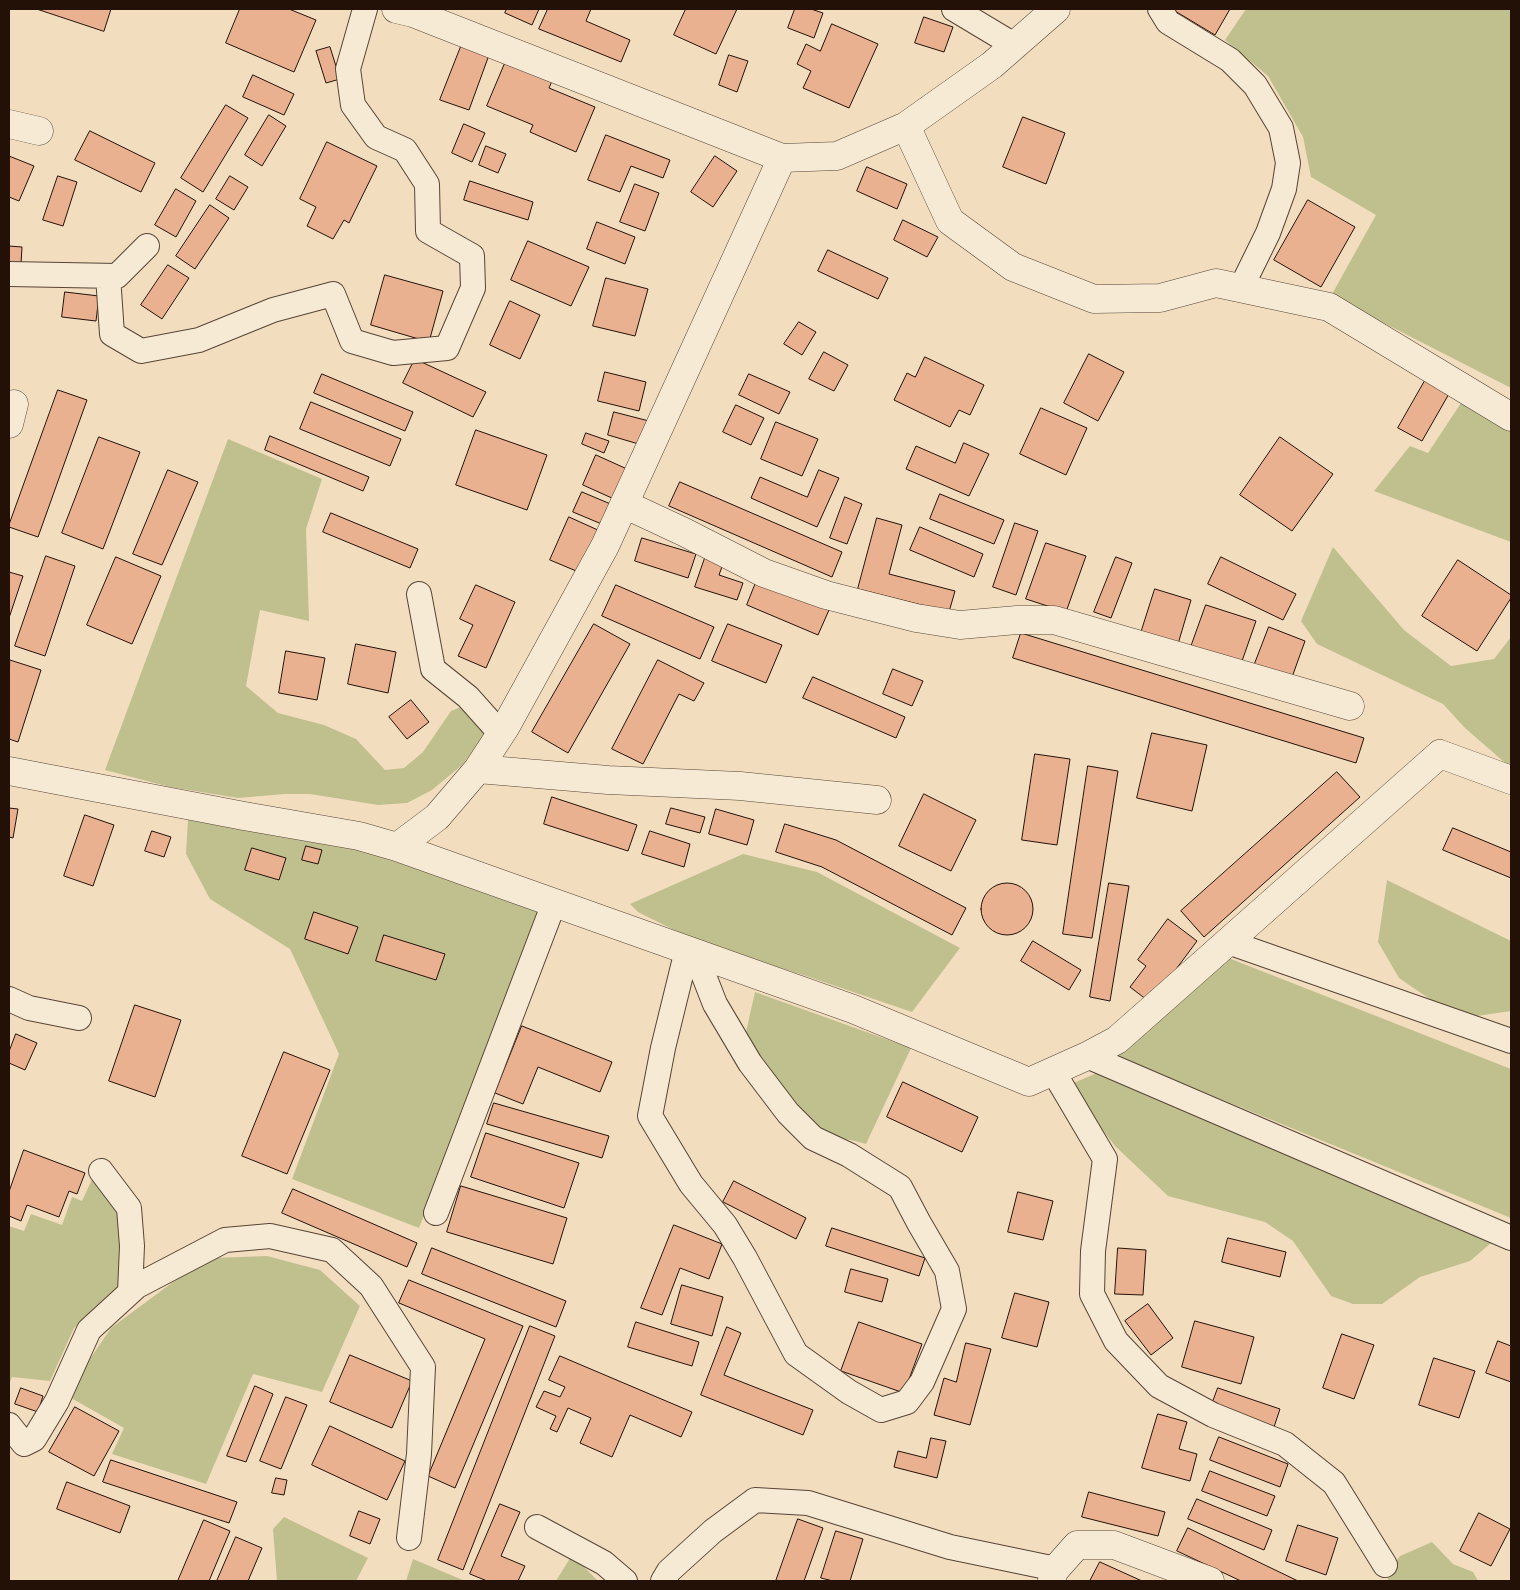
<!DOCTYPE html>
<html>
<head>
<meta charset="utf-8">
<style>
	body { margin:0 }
	#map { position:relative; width:1520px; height:1590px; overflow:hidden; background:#f2debf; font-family:"Libre Caslon Text",serif }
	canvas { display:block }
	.frame { position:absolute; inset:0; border:10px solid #231108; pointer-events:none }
</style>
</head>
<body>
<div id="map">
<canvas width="1520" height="1590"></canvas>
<div class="frame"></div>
</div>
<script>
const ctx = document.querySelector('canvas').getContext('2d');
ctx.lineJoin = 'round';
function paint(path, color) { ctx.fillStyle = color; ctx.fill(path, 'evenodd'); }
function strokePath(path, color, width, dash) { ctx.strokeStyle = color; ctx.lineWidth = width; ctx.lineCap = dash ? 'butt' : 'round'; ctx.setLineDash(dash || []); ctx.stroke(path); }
paint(new Path2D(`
	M1246 9H1511V388L1331 296 1376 215 1311 177 1303 137 1268 76 1225 40Z
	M1463 400 1511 424V542L1374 491 1410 446 1428 453Z
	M228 439 322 479 306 529 309 621 260 610 246 686 278 713 324 725 356 739 385 770 404 768 423 752 451 711 463 706 488 733 462 765 432 790 407 803 378 805 310 794H284L238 798 170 787 105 770Z
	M1333 547 1404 630 1451 666 1494 659 1511 637V768L1465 728 1443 704 1317 644 1301 621Z
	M188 819 276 831 379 851 545 908 419 1228 292 1179 339 1054 290 949 210 899 186 854Z
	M743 854 817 872 960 948 912 1012 809 977 696 941 638 912 630 904Z
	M1387 880 1511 941V1011L1477 1016 1434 1002 1399 978 1378 942Z
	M1226 957 1511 1069V1218L1113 1055Z
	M755 992 911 1048 866 1144C853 1140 837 1138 824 1133 790 1117 763 1063 746 1032Z
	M1097 1073 1350 1179 1491 1243 1470 1261 1420 1277 1382 1304H1353L1331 1296 1293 1241 1265 1222 1168 1196 1115 1146 1081 1102 1071 1084Z
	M93 1177 119 1212 122 1247 118 1289 74 1328 50 1381 12 1377 9 1385V1226L24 1231 31 1214 62 1225 72 1197 82 1201Z
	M267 1256 320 1270 360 1306 322 1392 253 1374 206 1484 112 1454 124 1428 71 1398 81 1372 111 1328 173 1282 213 1258Z
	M284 1517 368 1558 356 1581H277L273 1529Z
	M1432 1542 1453 1564 1473 1572 1478 1581H1388L1387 1573 1400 1556Z
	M572 1555 598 1581H556Z
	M413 1559 465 1581H406Z`), '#c0c08e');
const building = new Path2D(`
	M37 9H111L104 31Z
	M240 9H289L316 20 294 72 226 43Z
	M507 9H539L532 25 505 13Z
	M548 9H591L586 21 630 40 621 62 539 29Z
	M686 9H737L716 54 674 35Z
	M795 9H811L823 13 814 38 788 28Z
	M1176 9H1230L1215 35 1175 11Z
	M924 17 953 27 944 52 915 43Z
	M832 24 878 44 849 108 803 88 811 71 797 64 806 44 820 51Z
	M462 44 489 55 469 110 440 100Z
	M330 47 340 79 326 83 316 51Z
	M729 55 748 61 737 92 719 85Z
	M506 61 552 81 549 88 595 107 576 152 530 132 533 125 487 106Z
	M253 75 294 94 284 115 243 97Z
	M226 105 248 118 203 192 181 178Z
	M269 115 286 126 262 166 245 155Z
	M1023 117 1065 133 1046 184 1003 167Z
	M464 124 485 133 472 162 452 153Z
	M90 131 155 163 141 192 75 160Z
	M606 135 670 160 663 178 631 166 620 192 588 180Z
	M327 142 377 166 349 223 344 220 333 239 307 226 316 207 300 199Z
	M486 146 506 154 498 173 479 165Z
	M9 156 34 166 19 201 9 197Z
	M715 156 737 171 713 207 691 192Z
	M867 167 907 184 897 209 857 191Z
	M58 176 77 182 63 226 43 220Z
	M230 176 248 187 234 210 216 199Z
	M470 181 533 202 528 220 464 200Z
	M635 184 659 193 645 231 620 222Z
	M176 189 196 201 176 237 155 225Z
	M1308 200 1355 227 1321 287 1274 260Z
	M210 205 229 218 195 269 176 256Z
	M903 220 938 237 927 257 894 240Z
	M597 222 635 237 625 264 587 249Z
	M528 241 589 267 571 306 511 280Z
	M9 246 22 247 21 264H9Z
	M828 250 888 278 878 299 818 271Z
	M168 265 189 278 162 319 141 305Z
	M385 275 443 291 429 342 371 325Z
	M606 278 648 289 635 336 593 326Z
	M65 292 99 296 96 321 62 317Z
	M510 301 540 315 520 359 490 345Z
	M799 322 816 332 802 355 784 344Z
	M824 352 848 365 834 391 809 379Z
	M1089 354 1124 372 1098 421 1064 403Z
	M925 357 984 385 970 415 959 410 950 427 894 400 907 373 915 377Z
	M415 359 486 392 473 417 403 383Z
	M605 372 646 382 639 411 598 401Z
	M322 374 413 412 405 431 314 393Z
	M749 374 790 392 779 414 739 395Z
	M1426 379 1450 392 1422 441 1398 428Z
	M58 390 87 400 38 537 9 527V525Z
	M311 402 401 439 390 466 300 429Z
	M736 405 764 418 751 445 723 432Z
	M1041 408 1087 428 1066 475 1020 454Z
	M614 412 649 421 642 445 608 435Z
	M776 422 818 439 802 476 761 459Z
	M476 430 547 455 527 510 456 485Z
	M586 433 609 441 604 453 582 444Z
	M270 436 369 477 363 491 265 450Z
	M99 437 140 452 103 549 62 533Z
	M1280 437 1333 474 1292 531 1240 495Z
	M964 443 989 454 969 496 906 469 916 446 955 463Z
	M596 455 627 469 614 499 583 485Z
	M168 470 198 482 162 565 133 554Z
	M819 470 839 478 817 527 751 498 760 477 807 497Z
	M680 482 842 552 832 577 669 506Z
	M582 492 613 505 604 525 573 512Z
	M940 494 1004 520 994 544 930 519Z
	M845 497 862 504 847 544 830 538Z
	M331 513 418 549 410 568 323 532Z
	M569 517 600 531 581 573 550 560Z
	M877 518 902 525 889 574 955 591 949 612 858 589Z
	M1015 523 1038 531 1016 595 993 587Z
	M920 527 983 554 974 577 910 550Z
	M642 538 696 554 688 578 635 561Z
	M1046 543 1086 556 1066 612 1026 599Z
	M46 556 75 566 45 656 15 646Z
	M116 557 161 576 132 644 87 625Z
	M1116 557 1132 563 1111 618 1094 612Z
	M1221 557 1296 594 1283 620 1208 584Z
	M705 558 723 564 719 575 743 583 737 600 695 587Z
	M1458 560 1511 595V598L1477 651 1422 616Z
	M9 572 23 576 9 618Z
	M757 580 829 610 818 635 747 605Z
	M476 585 515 602 486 668 458 656 473 625 460 619Z
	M616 585 714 627 700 659 602 616Z
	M1155 589 1191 600 1178 644 1141 633Z
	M1206 605 1256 621 1241 664 1191 647Z
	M594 624 630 644 568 753 532 732Z
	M728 624 782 645 766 683 712 661Z
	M1269 627 1305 641 1291 680 1254 666Z
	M1021 633 1364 738 1356 763 1013 658Z
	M356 644 396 652 388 693 348 684Z
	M286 651 325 658 317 700 279 693Z
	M10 660 41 670 18 742 9 739Z
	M658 660 704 683 694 701 679 694 643 764 612 749Z
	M893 669 923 681 912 706 883 694Z
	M813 677 905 717 896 738 803 698Z
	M411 700 429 722 407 739 389 717Z
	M1152 733 1207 745 1192 811 1137 798Z
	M1035 754 1070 759 1057 845 1022 840Z
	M1088 766 1118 771 1092 938 1063 934Z
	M1337 772 1360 797 1204 937 1181 911Z
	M924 794 976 820 951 871 899 846Z
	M552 797 637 825 628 851 544 824Z
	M9 808 18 809 13 838 9 837Z
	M671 808 705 817 700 833 666 824Z
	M716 809 754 820 747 845 709 834Z
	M85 815 114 825 93 886 64 876Z
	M785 824 836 840 966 908 952 935 822 867 776 852Z
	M1453 828 1511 852V878L1443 850Z
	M152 831 171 837 164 857 145 851Z
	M650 831 690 844 684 867 642 854Z
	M306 846 322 850 318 864 302 860Z
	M252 848 286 858 279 880 245 870Z
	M981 909a26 26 0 1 1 52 0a26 26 0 1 1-52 0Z
	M1109 883 1129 886 1110 1001 1090 997Z
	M314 912 358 927 348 954 305 939Z
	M1168 919 1197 941 1151 1003 1130 987 1146 966 1138 960Z
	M384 935 445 954 436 980 376 961Z
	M1033 941 1081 970 1069 990 1021 961Z
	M135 1005 181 1020 155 1097 109 1081Z
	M522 1026 612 1062 600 1092 538 1067 523 1104 495 1093Z
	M16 1034 37 1043 25 1070 9 1063V1052Z
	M284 1052 330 1070 287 1174 242 1156Z
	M903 1082 978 1117 962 1152 887 1117Z
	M494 1103 609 1136 602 1158 487 1124Z
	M486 1133 579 1163 564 1208 471 1177Z
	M24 1150 85 1173 77 1194 69 1191 59 1217 27 1205 21 1221 9 1216V1192Z
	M734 1181 806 1218 796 1239 723 1202Z
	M461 1186 567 1218 553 1264 447 1232Z
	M293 1189 417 1243 407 1267 282 1213Z
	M1018 1192 1053 1201 1043 1240 1008 1232Z
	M674 1225 722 1244 709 1279 680 1268 662 1315 641 1308Z
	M832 1228 925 1258 919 1276 826 1246Z
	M1228 1238 1286 1252 1280 1277 1222 1262Z
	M432 1248 566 1301 556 1327 422 1274Z
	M1118 1248 1146 1250 1143 1295 1115 1294Z
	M851 1269 888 1279 882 1302 845 1292Z
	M409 1280 523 1326 455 1488 428 1476 485 1339 399 1303Z
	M682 1285 723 1297 712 1336 671 1324Z
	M1015 1293 1049 1302 1037 1347 1002 1338Z
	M1148 1304 1173 1338 1151 1355 1125 1321Z
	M1195 1321 1254 1337 1241 1384 1182 1367Z
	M636 1322 699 1342 692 1366 628 1347Z
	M859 1322 922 1344 904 1393 841 1371Z
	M530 1326 555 1336 463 1570 438 1560Z
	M727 1327 741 1333 724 1375 813 1410 803 1435 701 1395Z
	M1342 1334 1374 1345 1354 1399 1323 1388Z
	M1498 1341 1511 1346V1382L1486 1373Z
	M966 1343 991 1349 970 1425 934 1415 944 1378 956 1382Z
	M350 1355 412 1381 392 1428 330 1402Z
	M560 1356 692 1412 681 1437 630 1415 612 1457 580 1443 591 1418 568 1408 557 1432 550 1429 556 1416 536 1407 544 1391 560 1397 565 1387 549 1380Z
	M1434 1358 1475 1371 1459 1418 1419 1405Z
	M255 1386 273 1394 246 1462 227 1456Z
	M21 1388 43 1396 38 1412 15 1404Z
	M1218 1388 1280 1409 1274 1427 1211 1407Z
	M286 1397 307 1405 281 1469 260 1461Z
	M75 1407 119 1431 94 1476 49 1452Z
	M1158 1414 1187 1422 1179 1449 1197 1454 1190 1481 1142 1468Z
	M330 1426 405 1461 387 1500 312 1465Z
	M1219 1437 1288 1464 1280 1487 1210 1460Z
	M931 1438 946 1441 937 1478 894 1467 898 1451 926 1458Z
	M111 1460 237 1502 229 1523 103 1482Z
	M1210 1471 1275 1496 1267 1516 1202 1491Z
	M276 1478 287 1480 284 1495 272 1493Z
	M67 1482 130 1506 120 1533 57 1509Z
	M1089 1492 1165 1512 1158 1536 1082 1517Z
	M1197 1499 1272 1530 1264 1550 1188 1519Z
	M500 1504 520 1512 501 1556 525 1566 518 1581H487L470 1574Z
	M359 1511 380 1519 370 1544 350 1536Z
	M1479 1513 1510 1529 1491 1566 1460 1551Z
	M798 1519 823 1528 804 1581H776Z
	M204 1520 230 1531 209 1581H178Z
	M1298 1525 1338 1538 1326 1575 1286 1561Z
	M1188 1528 1298 1581H1241L1177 1551Z
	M836 1531 863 1539 850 1581H833L821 1578Z
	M236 1537 262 1548 248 1581H217Z
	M1100 1562 1142 1581H1090Z`);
paint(building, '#e9b18f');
strokePath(building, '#231108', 1);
const lane = new Path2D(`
	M954 9 1014 45
	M1160 9 1168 22 1230 60 1255 85 1281 128 1288 163 1284 189 1268 233 1241 288
	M9 274 117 276 147 246
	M108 276 112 334 141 351 199 340 273 310 333 294 352 341 393 353 447 348 473 288 472 256 428 231 427 184 405 150 376 137 353 105 348 69 365 9
	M419 594 433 669 468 697 501 734
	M1228 942 1511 1041
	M687 950 663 1048 650 1116 691 1184 725 1225 745 1258 796 1354 849 1392 881 1410 907 1402 922 1382 954 1309 947 1271 919 1223 900 1187 849 1155 813 1138 788 1113 750 1063 715 1004 695 953
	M9 999 29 1008 79 1018
	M1087 1056 1511 1238
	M1053 1071 1105 1159 1093 1251 1092 1294 1116 1341 1159 1386 1213 1415 1285 1444 1334 1483 1385 1565
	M101 1171 129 1208 132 1246 130 1292
	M436 1213 554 903
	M9 1425 24 1444 34 1439 57 1401 89 1330 137 1286 225 1240 270 1236 332 1250 371 1286 423 1367 419 1454 409 1538
	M537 1527 604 1563 625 1581
	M663 1581 669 1571 713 1531 755 1500 808 1503 950 1547 1056 1569`);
const street = new Path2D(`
	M396 9 413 13 782 158
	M9 124 39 131
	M906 126 950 221 1013 267 1094 299 1160 298 1216 283 1329 307 1511 417
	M9 424 14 404
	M624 504 684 532 764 573 826 595 916 618 960 625 1017 620H1054L1350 706
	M478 769 608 780 740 786 877 800
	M9 771 244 816 359 836 397 847 853 1009 1029 1082 1087 1056 1117 1040 1440 754 1511 780
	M397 847 437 817 478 769 506 726 605 546 782 158 837 156 906 126 992 65 1056 9
	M1052 1581 1053 1572 1077 1545H1114L1210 1581`);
strokePath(lane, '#574436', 26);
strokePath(street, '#574436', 29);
strokePath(lane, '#f7ead5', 24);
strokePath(street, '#f7ead5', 28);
</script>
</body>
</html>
